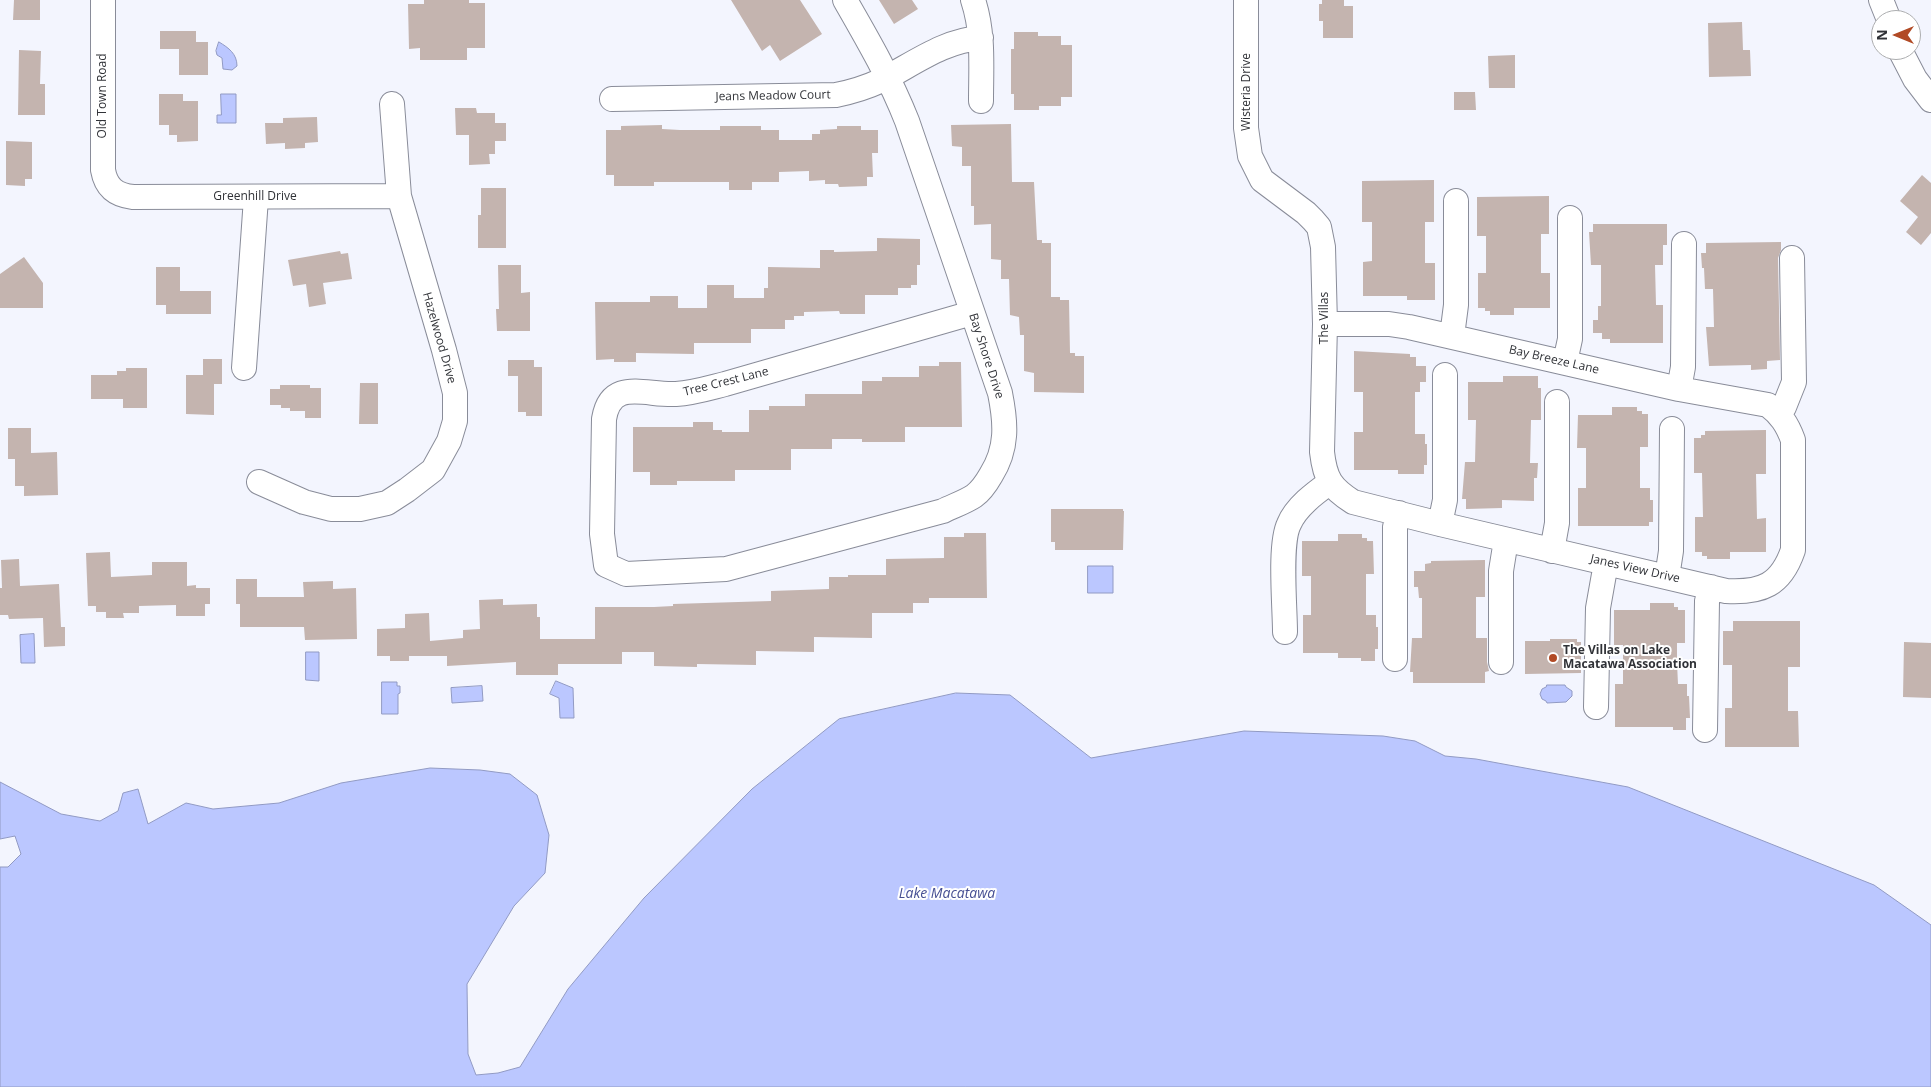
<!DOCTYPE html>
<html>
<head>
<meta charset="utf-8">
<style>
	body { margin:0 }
	#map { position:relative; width:1931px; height:1087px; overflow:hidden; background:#f3f5fe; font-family:"Open Sans",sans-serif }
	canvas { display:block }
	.north { position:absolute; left:1871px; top:10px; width:50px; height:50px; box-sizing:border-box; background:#fff; border:1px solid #acadaf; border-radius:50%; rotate:270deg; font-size:14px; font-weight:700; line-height:20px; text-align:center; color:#303237 }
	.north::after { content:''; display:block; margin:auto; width:18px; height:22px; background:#b14a25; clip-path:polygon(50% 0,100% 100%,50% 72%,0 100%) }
</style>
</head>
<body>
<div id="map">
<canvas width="1931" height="1087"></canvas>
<div class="north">N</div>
</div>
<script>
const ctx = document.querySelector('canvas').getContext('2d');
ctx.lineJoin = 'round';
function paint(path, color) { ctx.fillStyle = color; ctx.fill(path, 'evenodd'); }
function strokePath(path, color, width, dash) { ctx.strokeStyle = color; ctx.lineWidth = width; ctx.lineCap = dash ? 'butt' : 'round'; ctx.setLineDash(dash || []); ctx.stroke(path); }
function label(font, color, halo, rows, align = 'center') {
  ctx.font = font + ' "Open Sans",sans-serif'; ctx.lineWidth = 4; ctx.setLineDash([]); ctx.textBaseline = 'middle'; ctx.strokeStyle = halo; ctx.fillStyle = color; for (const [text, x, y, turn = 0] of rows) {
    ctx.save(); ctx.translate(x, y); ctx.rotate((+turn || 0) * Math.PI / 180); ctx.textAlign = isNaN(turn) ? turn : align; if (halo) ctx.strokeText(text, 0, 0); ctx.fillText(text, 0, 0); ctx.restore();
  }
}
const water = new Path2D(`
	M219 42C229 48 237 54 237 66L232 70 223 69 222 58 217 55 216 51Z
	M221 94H236V123H217V115H221Z
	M1088 566H1113V593H1088Z
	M34 634 35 663H21L20 635Z
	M306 652H319V681L306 680Z
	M556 681 573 688 574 718H560L559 698 550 694Z
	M382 682H397V686H400V693L398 694V714H382Z
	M1547 685H1565L1566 687 1572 691V696L1566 702 1547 703 1546 701 1542 699 1540 694 1542 689 1546 687Z
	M482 686 483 701 452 703 451 688Z
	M956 693 1010 695 1091 758 1244 731 1383 736 1415 741 1445 756 1476 759 1628 787 1874 885 1931 925V1087H0V867H8L21 854 15 836 0 839V782L61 814 100 821 118 811 123 793 138 789 148 824 186 803 213 809 279 803 341 783 430 768 480 770 510 774 537 795 549 835 545 873 514 906 467 984 468 1054 476 1075 498 1073 520 1067 568 989 593 959 644 898 752 789 839 719Z`);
paint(water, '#bbc7ff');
strokePath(water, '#919ac3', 1);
paint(new Path2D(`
	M14 0H40V20H13Z
	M424 0H469V3H485V48H467V60H420V48L409 49 408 4H424Z
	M731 0H800L822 34 780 61 770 45 762 51Z
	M879 0H912L918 9 894 24Z
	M1322 0H1344V6H1353V38H1323V21H1319V4H1322Z
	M1742 22 1743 50H1750L1751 76 1709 77 1708 23Z
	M160 31H196V42H208V75H179V49H160Z
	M1014 32H1038V36H1061V45H1072V97H1061V106H1039V110H1014V94H1011V49H1014Z
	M19 50 41 51 40 84H45V115H18Z
	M1515 55V88H1489L1488 56Z
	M1454 92H1475L1476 110H1454Z
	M159 94H183V101H198V141L177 142V135H169V125H159Z
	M455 108H476L477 113H495V123H506V141H495V154H489L490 164 469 165V135H456Z
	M317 117 318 142 305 143V148L285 149V143L266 144 265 123H283V118Z
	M1011 124 1012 182H1034L1037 240H1042V243H1051V297H1060V300H1069L1070 353H1075V356H1084V393L1034 392V373L1024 371V335H1020L1019 317 1010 315 1009 279H1001V260L991 259V224L974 225V206H971V166H962V147L952 146 951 125Z
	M662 125V129L680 130H720V126H761V130H779V140H812V134H820V130L837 129V126H861V130H878V153H872L873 177H867V186L839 187 838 184H825V180L809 181V171L779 172V182H752V190H729V182H654V186H614V175H606V130H621V126Z
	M6 141 32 142V179H25V186L6 185Z
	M1922 175 1931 183V233L1921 245 1906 232 1918 217 1900 201Z
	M1434 180V222H1425V263H1435V300H1407V296H1363V262L1372 261V222H1362V181Z
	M481 188H506V248H478V215H481Z
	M1549 196V234H1541V273H1550V308H1514V315H1490V311H1485V308H1478V273H1486V236H1477V197Z
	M1593 224H1667V245H1663V265H1655L1656 305H1663V343H1610V339H1602V333H1593V320H1598V306H1601V265H1591L1589 232H1593Z
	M877 238 920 239V265H917V285H911V288H898V295H865V314H840L839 311 804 312V316H794V320H785V329H751V343H694V354L636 353V362H614V359L596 360 595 302H650V296H678V308H707V285H734V298H764V288H768V267L820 268V250H834V252L877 251Z
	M1781 242V250L1778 258 1780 360 1767 361V369L1751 370V365L1709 366 1706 327H1714L1713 289H1705L1704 268H1702L1701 253H1706V243Z
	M340 251 341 254 348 253 352 279 323 283 326 304 309 307 306 284 293 286 288 260Z
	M24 257 43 283V308H0V274Z
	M498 265H521V293L530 292V331H497L496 309H499Z
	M156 267H180V291H211V314H166V305H156Z
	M1354 351 1410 354V357H1416V366H1426V382H1420V392H1415V434H1425V444H1427V465H1424V474H1398V470H1354V432H1363V392H1354Z
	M203 359H222V384H214V415L186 414V375H203Z
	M508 360H534V367H542V416H526V412H518V376H508Z
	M939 362H961L962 427H905V442H862V439H832V449H791V470H735V481H677V485H650V472H633V427H693V422H713V430H722V432H749V410H769V406H805V394H862V381H882V377H919V366H939Z
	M126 368H147V408H123V399H91V375H117V371H126Z
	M1503 376H1538V388H1541V420H1531L1530 463H1538L1537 478H1534V501L1502 500V508L1466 509V499H1462L1465 462H1475L1476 420H1468V382H1503Z
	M360 383H378V424H359Z
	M280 385H310V388H321V418H305V411H290V408H281V405H270V389H280Z
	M1612 407H1637V411H1642V414H1648V447H1640V488H1650V500H1653V522H1649V526H1578V488H1586V448H1577L1578 415H1612Z
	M8 428H31V453L57 452 58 495 24 496V486H15V459H8Z
	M1766 430V474H1756L1757 519 1766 518V552H1730V559H1707V556H1702V552H1695V517H1703L1702 473H1694V438H1701V435H1705V431Z
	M1051 509H1123V511H1124L1123 550H1055V542H1051Z
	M964 533H986L987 598H929V603H913V613H872V638L814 637V652L756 651V665L697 664V667L654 666V652H622V664H558V675H516V662L447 666V656H409V661H390V656H377V629L405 628V614L429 613 430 641 463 638V630L480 629 479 600 503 599V605L537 604V617H540V639H595V607H654L673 606V604L771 601V591L829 589V577H848V575H886V559L944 558V537H964Z
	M1338 534H1362V538H1367V541H1373L1374 574H1366V615H1376V627H1378V649H1375V661H1361V658H1338V653H1303V615H1311V576H1302V541H1338Z
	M110 552 111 577 152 575V562H187V586L196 585V588H210V604H205V616H176V605L139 606V613H123L124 618H106V612H96V606H88L86 553Z
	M19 559 20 586 59 584 61 627H65V646L44 647 43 618 9 619 8 615H0V588H2L1 560Z
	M1485 560V597H1476V638H1487V662L1489 671 1485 672V683H1413V672H1410L1412 638H1422V598H1419L1418 587H1414V571H1425V564L1431 563V561Z
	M236 579H257V597H304L303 582 333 581V589L356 588 357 639 305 640 304 627H240V604H236Z
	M1650 603H1674V607H1678V610H1685V643H1677V663L1678 684H1687V696H1689L1690 718H1686V730H1673V727H1615V684H1623V645H1614V610H1650Z
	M1733 621H1800V667H1788V711H1798L1799 747H1725V708H1732V665H1723V631H1733Z
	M1550 639H1577V642H1581V673L1525 674V641H1550Z
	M1904 642 1931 643V698L1903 697Z`), '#c4b4af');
const minor = new Path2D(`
	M103 0V170C106 187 115 195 133 197L399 196
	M845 0C868 40 890 78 907 121L1000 393C1006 423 1008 448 991 475 987 482 981 491 974 496 965 502 953 506 943 511L726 569 626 574 606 565 602 534 604 419C611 377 646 396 676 394 693 393 709 388 725 384L972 313
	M973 0C984 33 981 67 981 101
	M1246 0V128L1250 156 1262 180 1306 213 1313 220 1319 227 1323 247 1325 324 1322 452C1325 479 1331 488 1353 502L1440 524 1726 591C1762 593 1781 585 1793 550V440C1787 424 1781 415 1768 405L1679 389 1409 327 1389 324H1325
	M1881 0 1889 20
	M1900 50 1915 79 1931 100
	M612 99 836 95C851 92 865 88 880 81 912 65 944 40 981 38
	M1452 336 1456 305V201
	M1565 362 1570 339V218
	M244 368 256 198
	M1679 389 1683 367 1684 244
	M1779 414 1784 407 1794 382 1792 258
	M259 482 304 502 331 509H360L387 503 407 490 433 470 449 441 455 421V393L444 350 399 196 392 104
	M1440 524 1445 500V375
	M1552 551 1557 523V402
	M1667 577 1671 551 1672 429
	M1285 632C1285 607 1279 544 1289 524 1296 507 1315 493 1329 483
	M1395 659V527L1399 513
	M1501 662V571L1506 540
	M1596 707 1598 608 1606 563
	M1705 730 1707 601 1711 587`);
strokePath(minor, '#898c99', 26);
strokePath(minor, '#fff', 24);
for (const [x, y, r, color] of [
	[1553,658,5,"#b14a25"]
]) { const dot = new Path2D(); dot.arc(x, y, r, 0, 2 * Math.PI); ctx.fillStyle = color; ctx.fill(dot); strokePath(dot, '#fff', 2); }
label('12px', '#303237', '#fff', [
	["Wisteria Drive",1247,92,-90],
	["Old Town Road",103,96,-90],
	["Jeans Meadow Court",773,96,-1],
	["Greenhill Drive",255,197],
	["The Villas",1325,318,-90],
	["Hazelwood Drive",439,338,74],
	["Bay Shore Drive",986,356,72],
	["Bay Breeze Lane",1554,360,13],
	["Tree Crest Lane",726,382,-14],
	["Janes View Drive",1635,569,13]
]);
label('bold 12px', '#303237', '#fff', [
	["The Villas on Lake",1563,651],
	["Macatawa Association",1563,665]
], 'left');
label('italic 14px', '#464f93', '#fff', [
	["Lake Macatawa",947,894]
]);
</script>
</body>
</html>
